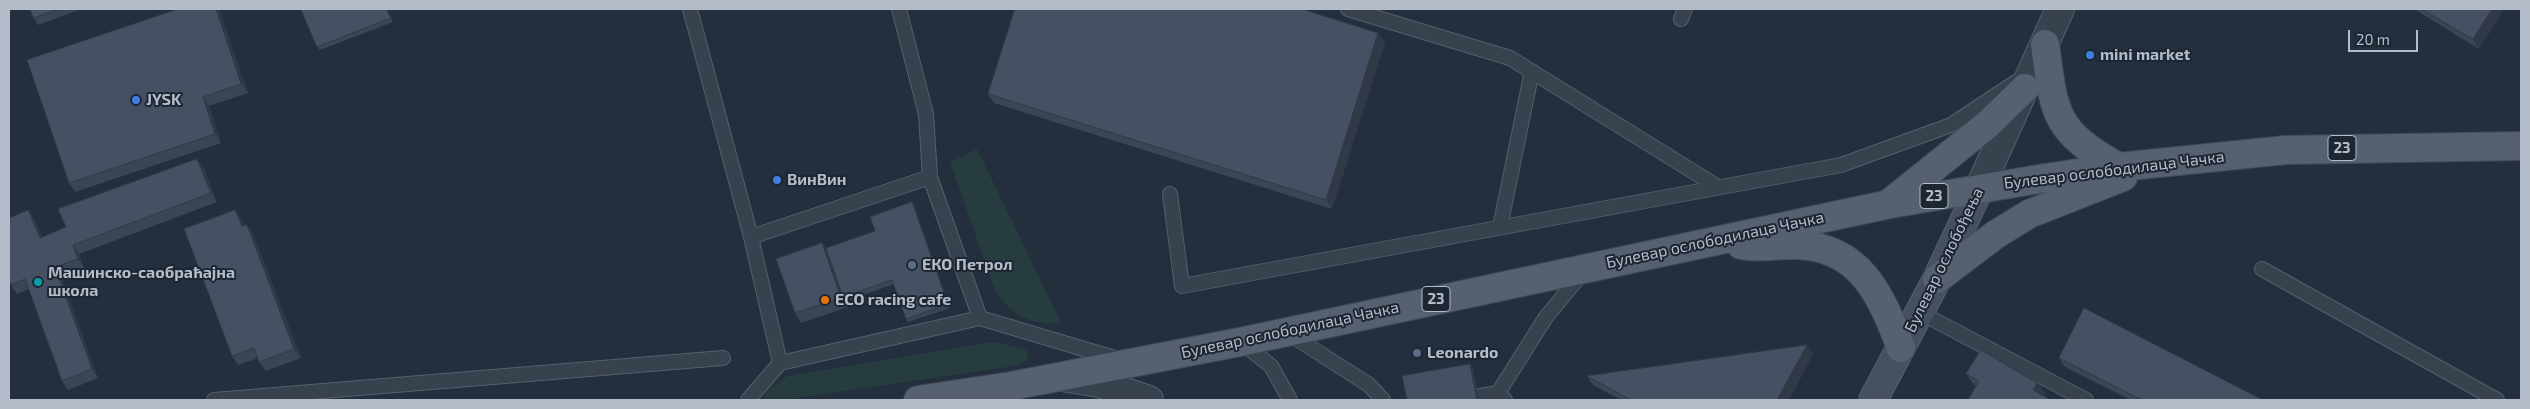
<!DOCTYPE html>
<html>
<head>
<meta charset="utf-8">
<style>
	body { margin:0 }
	#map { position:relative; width:2530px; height:409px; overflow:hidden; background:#242f3e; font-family:"Exo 2",sans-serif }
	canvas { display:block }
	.frame { position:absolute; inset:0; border:10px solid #b4bcc9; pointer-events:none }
	.scale { position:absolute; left:2348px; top:30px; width:70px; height:22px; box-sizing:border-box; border:2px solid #b4bcc9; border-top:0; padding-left:6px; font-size:15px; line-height:18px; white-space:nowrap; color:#b4bcc9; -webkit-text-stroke:4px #1d2633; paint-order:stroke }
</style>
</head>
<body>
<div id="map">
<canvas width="2530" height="409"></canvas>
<div class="frame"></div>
<div class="scale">20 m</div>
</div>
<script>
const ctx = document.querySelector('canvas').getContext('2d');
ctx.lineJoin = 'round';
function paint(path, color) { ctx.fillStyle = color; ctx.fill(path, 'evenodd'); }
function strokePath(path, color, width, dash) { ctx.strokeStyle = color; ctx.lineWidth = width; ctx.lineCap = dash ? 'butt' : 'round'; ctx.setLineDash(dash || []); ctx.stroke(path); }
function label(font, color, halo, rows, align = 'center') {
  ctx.font = font + ' "Exo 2",sans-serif'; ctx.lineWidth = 4; ctx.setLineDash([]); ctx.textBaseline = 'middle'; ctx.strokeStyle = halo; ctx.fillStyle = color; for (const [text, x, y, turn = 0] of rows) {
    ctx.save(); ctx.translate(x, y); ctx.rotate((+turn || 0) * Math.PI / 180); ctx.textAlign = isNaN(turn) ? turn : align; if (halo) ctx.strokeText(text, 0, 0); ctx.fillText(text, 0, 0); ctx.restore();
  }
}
paint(new Path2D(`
	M977 149 1060 320 1058 323C1031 326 1009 313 995 290L950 162Z
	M993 342 1023 348 1027 351V360L1014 366 784 400H770L765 397 767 391 787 376Z`), '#263c3f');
const service = new Path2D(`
	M690 9 751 237 780 363
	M899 9 926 114 930 177 980 318
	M1348 9 1510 58 1718 187
	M1681 19 1685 9
	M1170 194 1182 286 1841 165 1951 125 2016 82
	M1500 227 1532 71
	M751 237 930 177
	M2262 269 2497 400
	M1919 312 2086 400
	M1288 333 1369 385 1383 400
	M1241 342 1271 366 1290 400
	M1498 393 1546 317 1584 271
	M214 400 723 358
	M748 400 780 363 980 318 1121 360
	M1457 400 1498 393 1505 400`);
const minor = new Path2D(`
	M1979 189 2060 9
	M1062 377 1099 383 1149 400`);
const secondary = new Path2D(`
	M1873 400 1937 279 1979 189`);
const primary = new Path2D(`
	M2045 44C2054 114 2054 131 2119 167
	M1891 202 1988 124 2025 88
	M1741 245C1760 249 1779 244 1798 245 1861 247 1882 297 1901 348
	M1937 279 1995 235 2029 214 2123 177
	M918 400 1011 386 1240 342 1890 204 2045 178 2119 167 2286 150 2521 146`);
strokePath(service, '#565f6c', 16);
strokePath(minor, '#565f6c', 30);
strokePath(secondary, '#565f6c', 30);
strokePath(primary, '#414a57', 30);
strokePath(service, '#38414e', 14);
strokePath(minor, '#38414e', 28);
strokePath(secondary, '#465061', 28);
strokePath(primary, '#56606e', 28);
paint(new Path2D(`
	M30 9H81L38 25 34 18Z
	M178 9H219L248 93 209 106 221 143 75 192 69 183Z
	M387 9 393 22 320 50 317 47Z
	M2414 9H2504L2479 49Z
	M1378 33 1385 42 1332 209 994 103 988 94Z
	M204 168 217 202 79 254 84 268 61 276 98 378 68 390 62 381 29 289 17 294 11 285 28 210 34 219 42 237Z
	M912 202 914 205 950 308 908 322 906 319 894 284 846 301 848 307 801 323 795 313 875 231Z
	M241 219 244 225H247L253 234 301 358 266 371 259 362 258 358 238 365 232 356Z
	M1813 354 1789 400H1621L1593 385 1587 376Z
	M2059 358 2263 400H2131L2065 367Z
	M1966 374 2037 383 2045 393 2043 396 1976 386 1974 385Z`), '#3b4654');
paint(new Path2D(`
	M216 9H219L248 93 241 84Z
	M2492 9H2504L2479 49 2473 39Z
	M1378 33 1385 42 1332 209 1326 200Z
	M203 97 209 106 221 143 215 134Z
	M197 159 204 168 217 202 211 193Z
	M912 202 914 205 950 308 948 304Z
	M28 210 34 219 46 247 40 238Z
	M235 210 241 219 248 235 242 226Z
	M247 225 253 234 301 358 294 349Z
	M822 243 829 252 843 297 848 307 841 298Z
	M73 245 79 254 84 268 78 259Z
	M55 267 61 276 98 378 92 369Z
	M1807 345 1813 354 1789 400H1777Z
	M1470 364 1473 368 1479 400H1477Z
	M2037 383 2045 393 2041 400 2033 390Z`), '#303945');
const building = new Path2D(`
	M30 9H58L34 18Z
	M178 9H216L241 84 203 97 215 134 69 183 27 60Z
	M301 9H386L391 18 317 47Z
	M1015 9H1302L1378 33 1326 200 988 94Z
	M2422 9H2492L2473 39Z
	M197 159 211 193 73 245 78 259 55 267 92 369 62 381 25 279 11 285 9 280V218L28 210 40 238 66 227 58 209Z
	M912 202 948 304 906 319 892 280 843 297 826 248 875 231 870 217Z
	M235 210 242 226 247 225 294 349 259 362 254 348 232 356 184 229Z
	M822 243 841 298 795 313 776 259Z
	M2084 308 2263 400H2142L2059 358Z
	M1807 345 1777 400H1631L1587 376Z
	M1981 350 2037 383 2033 390 2051 400H1968L1979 381 1966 374Z
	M1470 364 1477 400H1407L1402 376Z`);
paint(building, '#455162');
strokePath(building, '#303945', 1);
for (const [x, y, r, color] of [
	[2090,55,5,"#3f7fe0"],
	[136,100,5,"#3f7fe0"],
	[777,180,5,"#3f7fe0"],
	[912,265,5,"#5c6f8a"],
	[38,282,5,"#0f9aa8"],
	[825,300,5,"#e8710a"],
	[1417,353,5,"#5c6f8a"]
]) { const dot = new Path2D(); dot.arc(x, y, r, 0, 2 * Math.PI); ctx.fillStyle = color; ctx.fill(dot); strokePath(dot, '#1d2633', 2); }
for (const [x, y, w] of [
	[2342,148,28],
	[1934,196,28],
	[1436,299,28]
]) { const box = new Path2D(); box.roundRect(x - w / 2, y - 12.5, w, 25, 4); ctx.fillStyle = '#1d2633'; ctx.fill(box); strokePath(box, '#b4bcc9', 1); }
label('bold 15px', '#b4bcc9', null, [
	["23",2342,148],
	["23",1934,196],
	["23",1436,299]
]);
label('bold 16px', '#b4bcc9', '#1d2633', [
	["mini market",2100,55],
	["JYSK",146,100],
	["ВинВин",787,180],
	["ЕКО Петрол",922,265],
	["Машинско-саобраћајна",48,273],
	["школа",48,291],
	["ECO racing cafe",835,300],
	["Leonardo",1427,353]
], 'left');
label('16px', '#b4bcc9', '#1d2633', [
	["Булевар ослободилаца Чачка",2114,170,-7],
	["Булевар ослободилаца Чачка",1715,240,-12],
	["Булевар ослобођења",1944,260,-64],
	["Булевар ослободилаца Чачка",1290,330,-12]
]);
</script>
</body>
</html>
